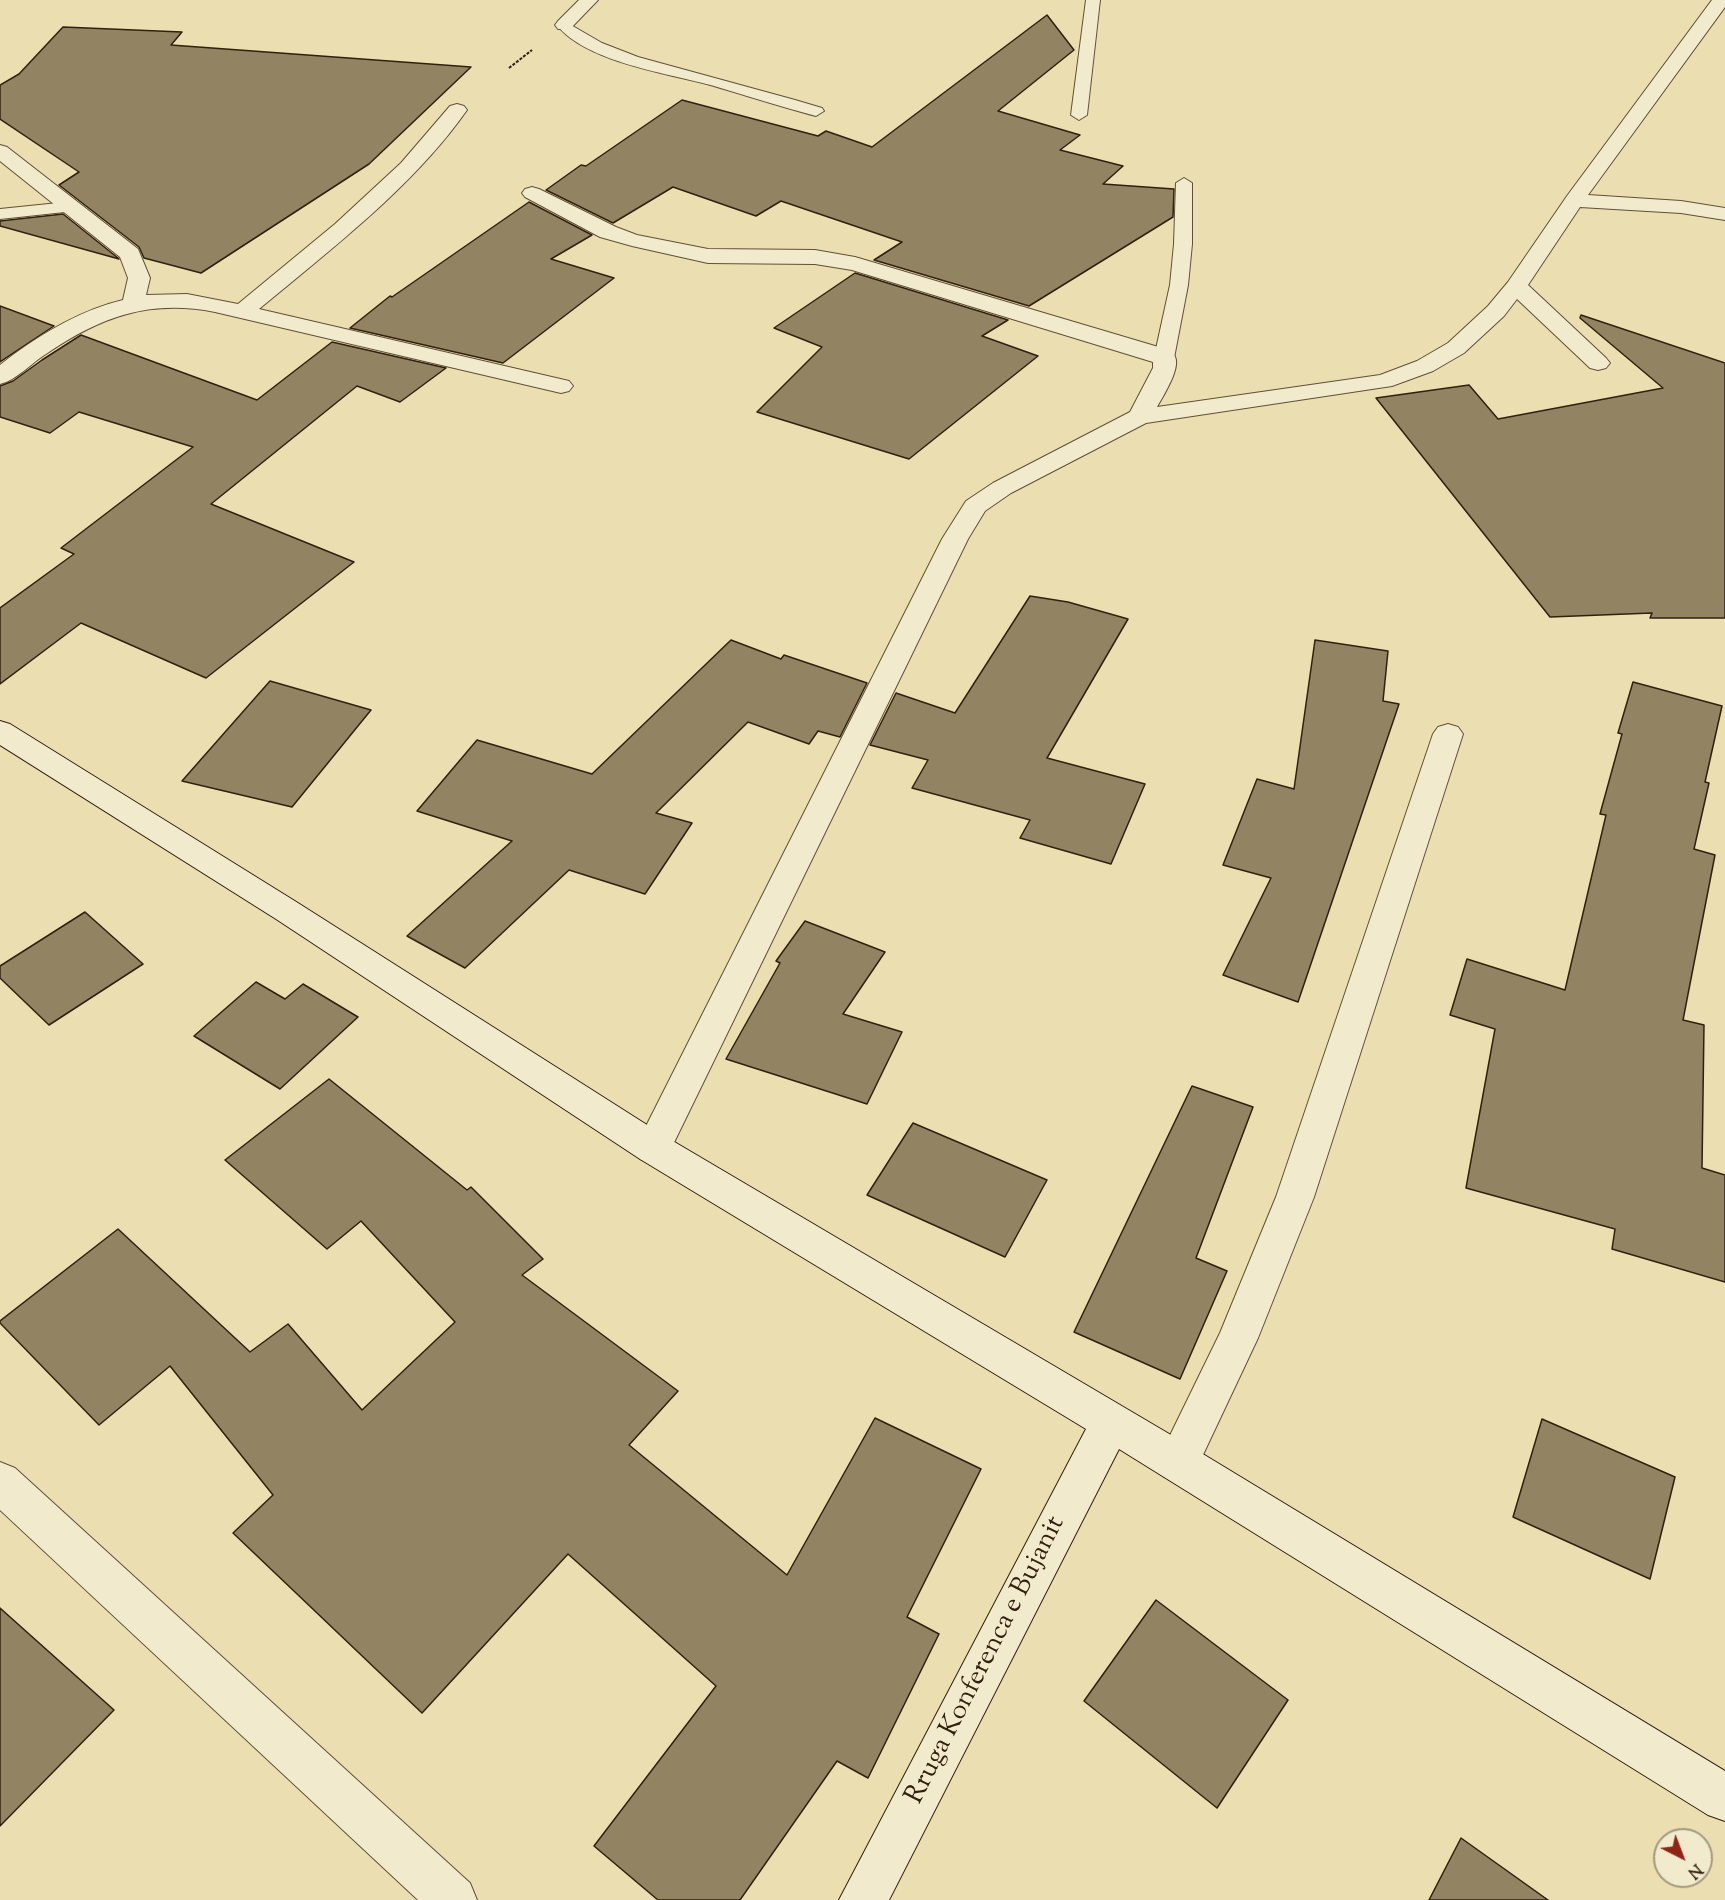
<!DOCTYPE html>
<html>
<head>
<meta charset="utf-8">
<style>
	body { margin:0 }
	#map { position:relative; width:1725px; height:1900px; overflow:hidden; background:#ebdeb0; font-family:"Sorts Mill Goudy",serif }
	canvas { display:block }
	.north { position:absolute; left:1653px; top:1828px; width:60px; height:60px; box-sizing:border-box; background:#f2eacc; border:2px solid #a59980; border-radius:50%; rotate:138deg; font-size:16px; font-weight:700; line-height:24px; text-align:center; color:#32200f }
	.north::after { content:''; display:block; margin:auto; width:21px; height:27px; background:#8f2418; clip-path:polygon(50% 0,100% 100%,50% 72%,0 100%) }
</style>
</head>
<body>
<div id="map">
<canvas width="1725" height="1900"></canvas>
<div class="north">N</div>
</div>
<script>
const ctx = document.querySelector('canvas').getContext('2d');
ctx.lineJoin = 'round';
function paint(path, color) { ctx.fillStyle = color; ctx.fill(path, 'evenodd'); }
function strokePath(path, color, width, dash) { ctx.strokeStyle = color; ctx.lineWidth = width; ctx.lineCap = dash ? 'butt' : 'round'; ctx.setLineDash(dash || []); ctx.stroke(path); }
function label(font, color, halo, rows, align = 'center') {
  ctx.font = font + ' "Sorts Mill Goudy",serif'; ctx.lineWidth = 4.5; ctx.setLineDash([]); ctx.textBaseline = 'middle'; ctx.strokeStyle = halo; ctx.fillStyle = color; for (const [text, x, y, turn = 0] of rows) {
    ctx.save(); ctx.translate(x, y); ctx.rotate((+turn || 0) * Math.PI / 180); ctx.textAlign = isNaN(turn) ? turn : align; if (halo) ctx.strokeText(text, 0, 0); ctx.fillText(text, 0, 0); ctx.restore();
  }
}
const building = new Path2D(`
	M1047 15 1074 50 998 111 1080 135 1060 150 1123 166 1103 184 1174 189 1173 217 1029 306 874 260 902 242 781 201 756 216 673 187 613 223 546 190 581 165 586 166 682 100 818 136 826 131 872 147Z
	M63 27 182 32 171 45 471 67 369 164 201 273 144 258 139 247 59 185 79 172 0 119V85L19 74Z
	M529 202 592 235 551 259 614 278 503 363 350 328 390 296 392 297Z
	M63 214 118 258 119 259 0 226V221Z
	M855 273 1008 320 982 336 1038 356 909 459 757 412 822 347 774 328Z
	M0 306 54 326 0 362Z
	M1581 315 1725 363V618H1650L1652 613 1550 617 1376 398 1469 385 1498 419 1663 388 1580 318Z
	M81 335 257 400 332 342 446 368 400 402 357 386 211 504 354 562 206 678 81 623 0 684V608L74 554 61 548 193 447 79 412 50 433 0 417V386L13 381 42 360Z
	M1030 596 1068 602 1128 619 1047 758 1145 784 1111 864 1020 838 1030 820 912 788 928 760 870 745 896 693 955 713Z
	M731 640 781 659 784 655 867 683 840 737 818 731 809 744 748 722 656 813 692 823 645 894 569 870 465 968 407 936 512 841 417 811 477 740 592 774Z
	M1315 640 1388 651 1383 701 1399 704 1298 1002 1223 975 1271 878 1223 865 1257 779 1294 789Z
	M270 681 371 710 292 807 182 781Z
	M1633 682 1722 706 1705 782 1709 783 1694 849 1715 855 1683 1020 1704 1025 1702 1168 1725 1175V1282L1612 1249 1615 1229 1466 1188 1495 1029 1450 1015 1467 959 1565 990 1606 815 1600 814 1622 734 1618 733Z
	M85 912 143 964 49 1025 0 978V966Z
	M805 921 885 952 843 1014 902 1032 867 1104 726 1059 780 963 776 961Z
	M256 982 285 999 303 984 358 1017 280 1089 194 1036Z
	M329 1079 467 1190 471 1187 543 1259 522 1275 678 1391 629 1445 787 1575 875 1418 981 1469 907 1617 939 1634 868 1778 837 1761 740 1900H658L594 1846 716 1686 568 1554 422 1713 233 1533 273 1495 170 1366 99 1425 0 1323V1321L118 1229 250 1352 288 1324 362 1410 455 1322 361 1221 327 1249 225 1160Z
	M1192 1086 1253 1107 1196 1258 1227 1271 1180 1379 1074 1332Z
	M913 1123 1047 1180 1005 1257 867 1195Z
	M1542 1419 1675 1477 1650 1579 1513 1517Z
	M1156 1600 1288 1700 1217 1808 1084 1701Z
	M0 1608 114 1710 0 1826Z
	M1461 1838 1548 1900H1429Z`);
paint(building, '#928363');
strokePath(building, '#32200f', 1.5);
const lane = new Path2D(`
	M1086 0H1100L1087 115 1079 120 1071 115Z
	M564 21 602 43 638 57 795 100 822 108 824 111 816 116C782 107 748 96 714 86 671 74 585 62 557 25Z
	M1184 178 1192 183V244L1188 285 1174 358 1171 362H1157L1154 358 1170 285 1174 244 1176 183Z
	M68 202 74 203 77 207 74 211 0 219V209Z`);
const street = new Path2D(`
	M579 0H598L570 29H558L555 25 558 21Z
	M1712 0H1725V7L1588 195 1681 201 1725 208V220L1681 213 1580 207 1528 285 1606 358 1610 363 1606 368 1598 370 1590 368 1517 299 1504 316 1464 353 1433 371 1392 386 1146 423 1011 493 985 511 968 539 666 1159 653 1163 640 1159 635 1148 942 539 966 501 993 483 1130 412 1153 368V362L852 270 815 264 708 263 632 246 600 237 525 197 522 193 525 189 532 187 539 189 616 227 637 235 708 249 815 250 855 257 1155 346C1161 348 1169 350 1173 354 1184 364 1163 396 1157 407L1380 375 1417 361 1448 343 1488 306 1508 282 1567 196Z
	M457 104 464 106 467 110C414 186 330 250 259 309L569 381 573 386 569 391 561 393 215 312C149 299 100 317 46 354 31 363 17 380 0 384V365C36 337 77 311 123 300L128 278 120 257 0 161V145L7 147 138 249 150 278 146 295 187 294 238 304 335 224 401 163 450 106Z
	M1448 724 1458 727 1463 734 1314 1197 1258 1338 1193 1476 1178 1482 1163 1476 1157 1462 1220 1333 1276 1197 1433 734 1438 727Z
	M0 1462 15 1468 470 1883 477 1900H418L0 1510Z`);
const secondary = new Path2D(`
	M0 721 10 724 298 903 666 1137 1193 1448 1725 1771V1821L1708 1815 1119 1449 889 1900H839L1086 1429 640 1159 276 919 0 745Z`);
strokePath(lane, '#605037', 2);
strokePath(street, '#605037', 2);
strokePath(secondary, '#32200f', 2);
strokePath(new Path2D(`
	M509 68 532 50`), '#32200f', 2, [3, 1.5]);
paint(lane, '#f2eacc');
paint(street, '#f2eacc');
paint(secondary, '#f2eacc');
label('27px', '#32200f', '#f2eacc', [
	["Rruga Konferenca e Bujanit",987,1661,-63]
]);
</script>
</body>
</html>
